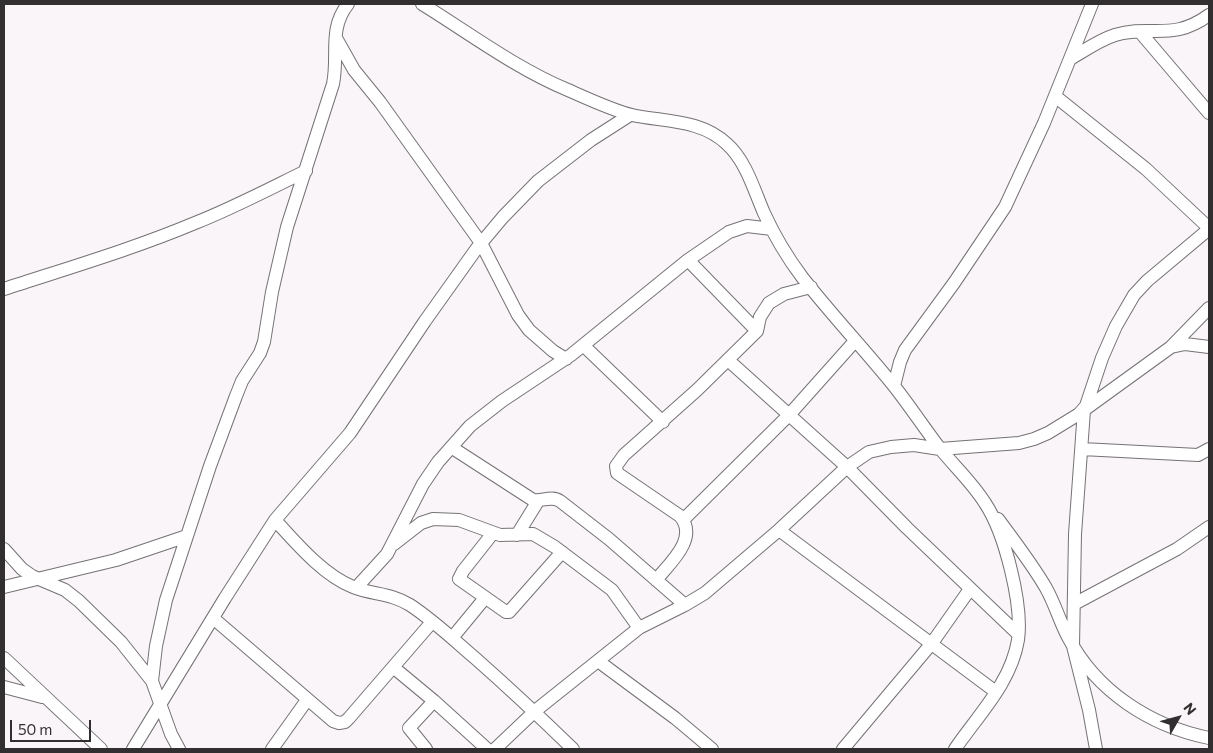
<!DOCTYPE html>
<html>
<head>
<meta charset="utf-8">
<style>
	body { margin:0 }
	#map { position:relative; width:1213px; height:753px; overflow:hidden; background:#f9f5f8; font-family:Commissioner,sans-serif }
	canvas { display:block }
	.frame { position:absolute; inset:0; border:5px solid #312f30; pointer-events:none }
	.north { position:absolute; left:1153px; top:693px; width:50px; height:50px; -webkit-text-stroke:4px #f9f5f8; paint-order:stroke; rotate:52deg; font-size:14px; font-weight:700; line-height:20px; text-align:center; color:#312f30 }
	.north::after { content:''; display:block; margin:auto; width:18px; height:22px; background:#312f30; clip-path:polygon(50% 0,100% 100%,50% 72%,0 100%) }
	.scale { position:absolute; left:10px; top:720px; width:81px; height:22px; box-sizing:border-box; border:2px solid #312f30; border-top:0; padding-left:6px; font-size:15px; line-height:18px; white-space:nowrap; color:#312f30; -webkit-text-stroke:4px #f9f5f8; paint-order:stroke }
</style>
</head>
<body>
<div id="map">
<canvas width="1213" height="753"></canvas>
<div class="frame"></div>
<div class="north">N</div>
<div class="scale">50 m</div>
</div>
<script>
const ctx = document.querySelector('canvas').getContext('2d');
ctx.lineJoin = 'round';
function strokePath(path, color, width, dash) { ctx.strokeStyle = color; ctx.lineWidth = width; ctx.lineCap = dash ? 'butt' : 'round'; ctx.setLineDash(dash || []); ctx.stroke(path); }
const minor = new Path2D(`
	M422 4C469 33 517 69 568 90 586 98 614 111 632 115 664 122 701 119 727 144 746 161 754 190 764 213 774 235 787 257 802 277 831 314 864 349 894 386 909 405 923 426 938 446 953 465 972 482 985 503 1005 533 1023 605 1018 640 1011 683 978 715 955 749
	M1140 32 1209 113
	M336 38 354 70 380 102 481 243 518 315 529 330 553 351 566 359
	M1070 59C1084 51 1099 40 1115 35 1152 24 1172 42 1209 15
	M1055 96 1146 169 1209 228
	M688 260 757 331
	M4 289C68 268 133 249 195 223 233 208 269 189 306 171
	M583 345 663 422
	M1171 347 1209 308
	M728 360 847 467 907 528 1018 634
	M894 386 900 362 905 350 954 283 1005 207 1044 123 1092 4
	M451 447 533 500C542 502 551 495 560 501L609 539 685 605
	M1082 449 1198 455 1209 449
	M998 519C1015 542 1032 564 1046 588 1055 604 1060 622 1068 637 1096 691 1150 726 1209 738
	M275 520C296 543 323 575 353 587 373 595 391 593 410 605 433 620 454 640 475 658 509 688 541 718 573 749
	M683 520 789 415 855 341
	M779 530 996 692
	M493 533 463 571 459 579 506 612H509L562 552
	M517 535 538 501
	M394 544 421 523 433 519 459 520 500 535 533 534 555 547 612 590 639 628
	M4 549 22 569 32 576 65 590 79 601 121 642 152 681 171 734 179 749
	M656 580C670 563 699 538 680 516L617 473 616 466 624 455 697 390 757 331 760 317 769 303 784 294 811 287
	M4 587 116 560 187 536
	M356 588 387 554 423 484 438 462 470 426 502 401 571 355 688 260 729 232 747 226 772 229
	M1074 604 1177 549 1209 527
	M213 618 333 721 339 723 345 722 349 718 432 622
	M452 638 485 598
	M4 658 101 749
	M598 661 675 718 712 749
	M393 667 434 701 487 749
	M152 681 156 646 166 600 210 466 236 396 242 381 260 353 264 342 272 292 287 227 333 84C339 55 328 29 348 4
	M4 687 42 697
	M133 749 225 598 275 520 350 433 425 321 477 248 503 217 538 181 591 140 630 115
	M272 749 307 700
	M426 749 409 728 434 701
	M495 749 535 711 639 628 685 605 705 593 779 530 847 467 869 452 891 447 914 445 940 449 1019 443 1034 439 1048 433 1079 414 1086 406 1102 358 1116 326 1134 295 1147 281 1209 229
	M843 749 932 643 970 589
	M1096 749 1089 710 1073 646 1075 534 1084 410 1171 347 1185 344 1209 347`);
strokePath(minor, '#757275', 14);
strokePath(minor, '#fff', 12);
</script>
</body>
</html>
